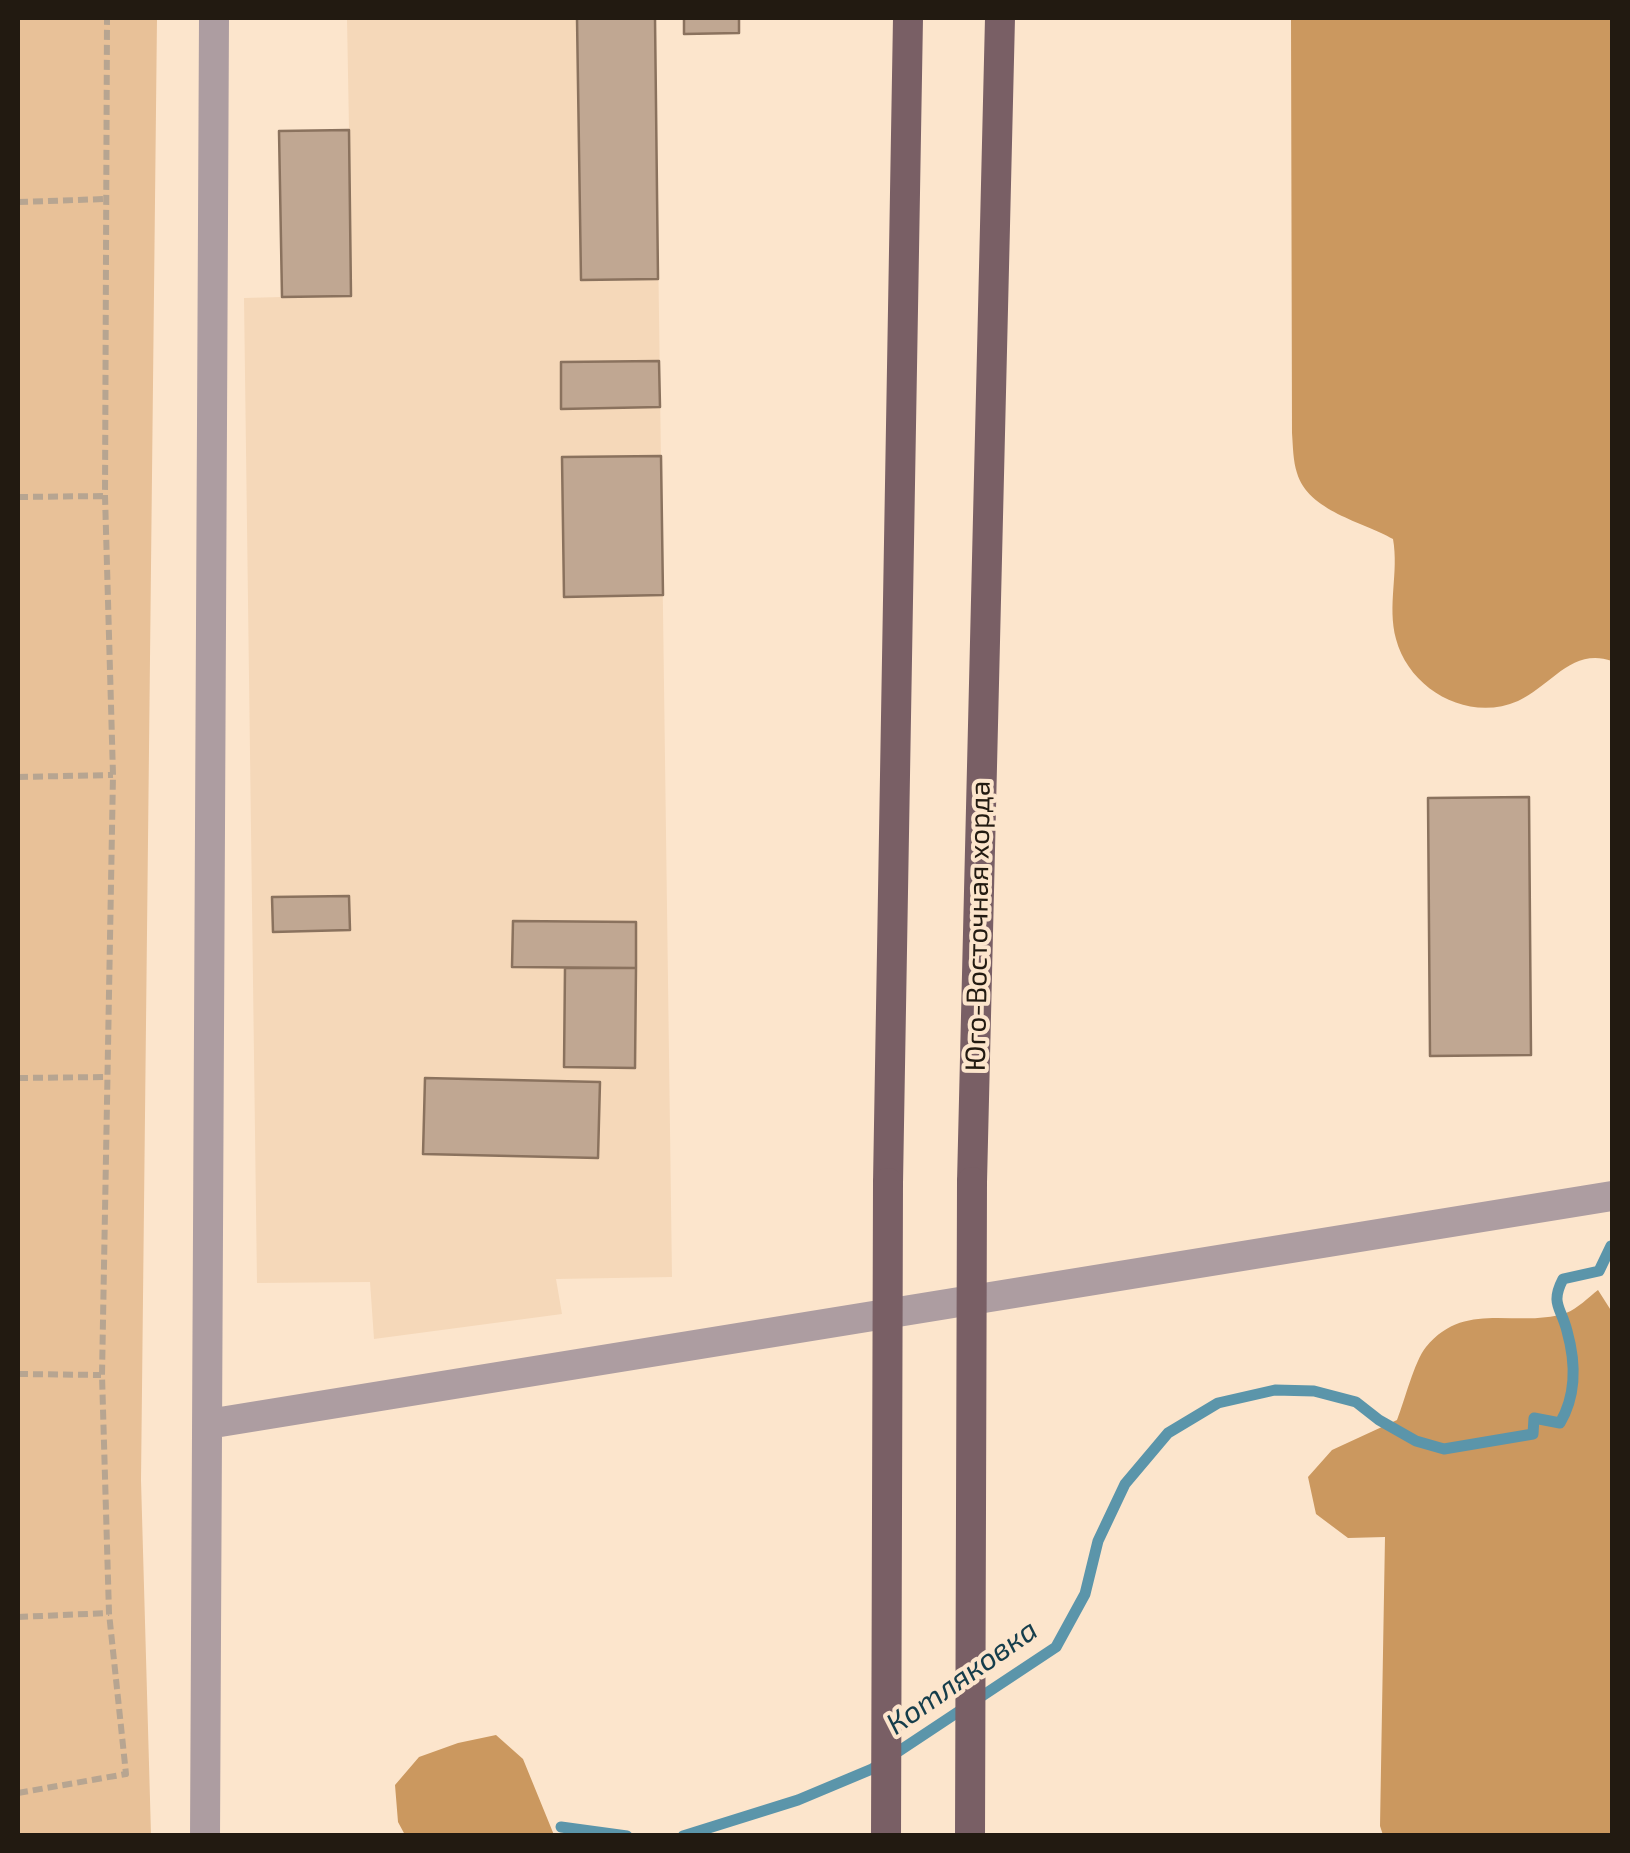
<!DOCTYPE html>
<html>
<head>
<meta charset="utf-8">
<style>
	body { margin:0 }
	#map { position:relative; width:1630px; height:1853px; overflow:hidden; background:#fce5cc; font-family:"Exo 2",sans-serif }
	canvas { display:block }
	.frame { position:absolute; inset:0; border:20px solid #221a11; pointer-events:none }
</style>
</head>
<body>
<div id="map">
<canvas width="1630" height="1853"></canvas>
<div class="frame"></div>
</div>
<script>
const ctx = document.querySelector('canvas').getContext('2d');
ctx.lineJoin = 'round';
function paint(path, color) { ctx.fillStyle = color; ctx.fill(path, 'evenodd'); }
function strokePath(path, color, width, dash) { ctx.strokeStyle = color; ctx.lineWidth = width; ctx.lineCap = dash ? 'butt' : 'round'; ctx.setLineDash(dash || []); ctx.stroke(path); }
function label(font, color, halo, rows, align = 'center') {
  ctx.font = font + ' "Exo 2",sans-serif'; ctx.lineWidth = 8; ctx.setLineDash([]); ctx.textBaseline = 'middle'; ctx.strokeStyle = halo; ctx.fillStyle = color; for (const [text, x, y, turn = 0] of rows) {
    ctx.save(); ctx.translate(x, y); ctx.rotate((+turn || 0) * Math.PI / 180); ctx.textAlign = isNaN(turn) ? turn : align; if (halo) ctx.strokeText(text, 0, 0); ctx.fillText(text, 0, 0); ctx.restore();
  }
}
paint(new Path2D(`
	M347 18H655L672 1277 556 1279 562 1314 374 1339 370 1282 257 1283 244 298 281 297 279 131 349 129Z`), '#f5d8b9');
paint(new Path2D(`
	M18 18H157L141 1480 151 1835H18Z`), '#e8c198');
paint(new Path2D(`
	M1291 18H1612V661C1572 647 1552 685 1518 701 1468 723 1409 689 1396 639 1387 605 1399 573 1393 539 1363 522 1308 511 1297 473 1293 461 1293 446 1292 433Z
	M1598 1290 1612 1312V1835H1383L1380 1826 1385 1537 1348 1538 1316 1514 1308 1477 1332 1450 1397 1420C1405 1400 1414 1362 1426 1347 1465 1299 1517 1329 1566 1313 1577 1309 1589 1297 1598 1290Z
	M496 1735 523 1759 554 1835H405L398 1822 395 1785 419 1757 458 1743Z`), '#cb985f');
strokePath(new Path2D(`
	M561 1827 627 1836
	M683 1836 798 1800 872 1769 1056 1647 1085 1594 1098 1541 1125 1484 1168 1433 1218 1403 1275 1390 1314 1391 1356 1402 1379 1420 1416 1441 1444 1449 1533 1434 1534 1418 1560 1423C1577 1394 1576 1363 1567 1331 1561 1307 1550 1304 1563 1279L1599 1271 1611 1246`), '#5b95aa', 11);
const building = new Path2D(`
	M577 18H655L658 279 581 280Z
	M684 18H739V33L684 34Z
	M349 130 351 296 282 297 279 131Z
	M659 361 660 407 561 409V362Z
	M661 456 663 595 564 597 562 457Z
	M1529 797 1531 1055 1430 1056 1428 798Z
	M349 896 350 930 273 932 272 897Z
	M513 921 636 922V968L512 967Z
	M565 968H636L635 1068 564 1067Z
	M425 1078 600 1082 598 1158 423 1154Z`);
paint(building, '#c0a792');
strokePath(building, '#8a725e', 2.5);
strokePath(new Path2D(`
	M18 202 106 199
	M18 497 105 496
	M18 777 113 775
	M18 1078 106 1077
	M18 1374 101 1375
	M18 1617 109 1613
	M18 1793 126 1774 109 1613 102 1375 113 775 105 496 107 18`), '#b7a591', 6, [10, 5]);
strokePath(new Path2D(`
	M208 1424 1612 1196
	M205 1836 214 18`), '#ad9da1', 30);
strokePath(new Path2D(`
	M972 1182 1000 18
	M888 1183 908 18`), '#795f65', 30);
strokePath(new Path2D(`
	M886 1836 888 1183
	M970 1836 972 1182`), '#795f65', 30);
label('28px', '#221a11', '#fce5cc', [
	["Юго-Восточная хорда",978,926,-89]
]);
label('italic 30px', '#153d4b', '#fce5cc', [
	["Котляковка",962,1677,-35]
]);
</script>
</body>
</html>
